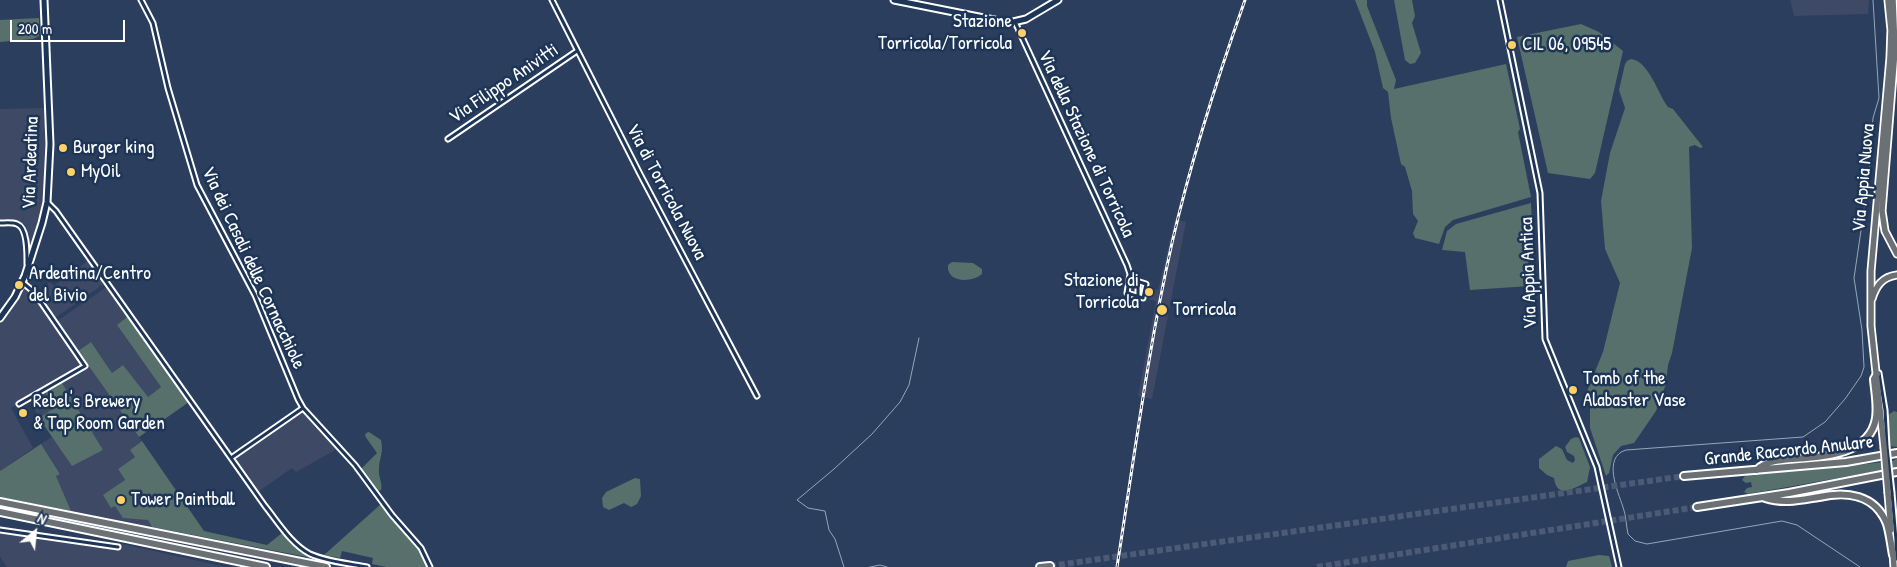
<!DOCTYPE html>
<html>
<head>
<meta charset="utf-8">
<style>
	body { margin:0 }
	#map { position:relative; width:1897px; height:567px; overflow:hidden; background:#2c3e5d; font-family:"Patrick Hand",sans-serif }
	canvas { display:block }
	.north { position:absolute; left:10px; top:507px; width:50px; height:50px; -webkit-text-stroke:4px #1d3557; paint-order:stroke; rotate:28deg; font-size:14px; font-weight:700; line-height:20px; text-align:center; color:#fff }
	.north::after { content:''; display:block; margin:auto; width:18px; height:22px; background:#fff; clip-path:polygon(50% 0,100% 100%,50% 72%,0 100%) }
	.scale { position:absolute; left:10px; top:20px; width:115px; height:22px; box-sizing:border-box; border:2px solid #fff; border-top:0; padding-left:6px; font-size:15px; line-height:18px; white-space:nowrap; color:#fff; -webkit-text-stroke:4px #1d3557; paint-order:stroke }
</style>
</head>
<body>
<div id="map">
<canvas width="1897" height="567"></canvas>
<div class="north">N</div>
<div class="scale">200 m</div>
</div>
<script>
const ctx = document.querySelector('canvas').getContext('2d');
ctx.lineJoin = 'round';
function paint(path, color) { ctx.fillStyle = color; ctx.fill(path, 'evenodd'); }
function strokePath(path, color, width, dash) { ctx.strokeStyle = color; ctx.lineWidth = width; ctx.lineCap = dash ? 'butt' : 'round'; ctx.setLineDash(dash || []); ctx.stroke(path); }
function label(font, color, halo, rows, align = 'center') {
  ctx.font = font + ' "Patrick Hand",sans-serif'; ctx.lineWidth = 5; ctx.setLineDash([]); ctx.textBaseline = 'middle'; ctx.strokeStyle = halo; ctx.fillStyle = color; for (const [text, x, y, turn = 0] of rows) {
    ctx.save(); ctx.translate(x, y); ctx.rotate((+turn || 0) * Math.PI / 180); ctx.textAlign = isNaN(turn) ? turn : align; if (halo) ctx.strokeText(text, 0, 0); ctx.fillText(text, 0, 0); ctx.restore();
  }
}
paint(new Path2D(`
	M1790 0H1869L1868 14 1794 16Z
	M44 108 47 152 45 194 41 216 30 252 26 225 20 222 0 220V109Z
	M1175 219 1186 222 1152 399 1138 396 1156 301 1149 299 1151 289 1158 290Z
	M89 260 105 283 55 318 37 294 50 282 54 286Z
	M23 286 27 288 83 366 11 408 33 448 0 471V322L12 308Z
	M108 286 128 316 117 325 161 387 147 398 123 365 112 373 91 342 78 351 57 321Z
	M89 367 142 441 131 450 135 457 118 469 152 527 71 511 56 476 60 473 41 444 53 436 103 451 62 383Z
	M45 392 54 408 39 418 30 401Z
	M303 410 337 449 296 472 292 468 258 492 234 458Z
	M0 531 122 544 226 567H7L0 557Z`), '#3e4965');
paint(new Path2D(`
	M1355 0H1367V6L1396 80 1394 89 1506 64 1520 129 1518 132 1531 197 1453 220 1445 227 1439 244 1415 238 1413 233 1418 221 1413 214 1412 191 1405 167 1401 164 1391 118 1388 92 1383 88 1375 52Z
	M1394 0H1412L1415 16 1412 23 1421 53 1415 63 1410 64 1405 60Z
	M39 18V36L33 39 0 42V20Z
	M1581 24 1599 32 1623 51 1595 173 1590 179 1548 173 1517 37Z
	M1631 59C1649 61 1658 94 1668 107L1673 109 1703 147 1700 148 1695 145 1689 147 1692 248 1672 353 1668 365 1666 384 1656 411 1634 443 1621 446 1613 455 1609 473 1606 476 1590 428V405L1586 394 1603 352 1620 283 1605 249 1601 201 1610 153 1625 108 1619 90 1625 64 1627 61Z
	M1531 203 1533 246 1528 264V273L1531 281 1530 286 1470 290 1465 252 1442 250 1447 231 1456 224Z
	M952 262 973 263 982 269V274C972 283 946 283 948 265Z
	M128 316 189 402 139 437 78 351 91 342 112 373 123 365 148 397 161 387 117 325Z
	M62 383 103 450 72 466 39 418 54 408 45 392Z
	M1894 411 1897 412V447L1890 446C1887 438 1887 424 1888 415Z
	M369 432 381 440C384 453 379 458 379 469 378 477 383 483 381 490L378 491 361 469 377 453 365 436 366 433Z
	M1576 437 1579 438 1590 467 1587 482C1574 488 1557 500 1554 478L1547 475 1539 468V459L1556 446 1562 449 1567 460 1573 463 1575 460 1574 456 1567 452 1565 447 1571 439Z
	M142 441 204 531 267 545 282 533 301 551 312 558 152 527 148 520 123 518 115 506 111 508 103 495 125 480 118 469 135 457 130 450Z
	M41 444 60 474 56 476 71 511 0 497V471Z
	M1897 458V467L1895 468 1748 494 1744 492 1747 488 1752 487 1751 482 1746 483 1742 480 1745 476 1750 474 1820 469 1893 461Z
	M635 478 640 479 641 496 637 504 631 507 624 503 609 510 603 507 602 498 606 492Z
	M381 504 391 517 421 549 428 567H387L372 564 373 558 342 551 340 558 324 555Z
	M1599 555 1609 556 1612 567H1566L1568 561Z`), '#57706c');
strokePath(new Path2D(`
	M844 567 835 539 829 530 825 511 808 508 797 500 834 469 872 434 900 402 909 385 919 338
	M870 567 880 565 887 567
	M1860 567 1797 525 1782 521 1647 544 1635 541 1628 534C1626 525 1626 515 1623 507 1618 492 1602 457 1626 450L1803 437 1825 422 1845 399 1861 376 1864 367 1862 330 1854 278 1869 176 1873 118 1879 98 1873 0`), '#8faab9', 1);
strokePath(new Path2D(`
	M1050 566 1684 476
	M1317 567 1697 507`), '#4c5b75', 6, [6, 3]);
const street = new Path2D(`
	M141 0 153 23 168 88 197 185 255 295 298 399 303 408 355 465 392 515 421 548 430 567
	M552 0 640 174 757 396
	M1500 0 1540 193 1545 339 1597 467 1619 567
	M1015 22 1127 265 1130 274 1127 293 1143 298 1146 284 1130 279
	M448 139 577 51
	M47 202 56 211 265 506C278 522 291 544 310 554 327 562 348 563 367 567
	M0 223C5 223 12 222 17 224 28 228 27 254 27 264
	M1138 296V282
	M1879 373 1885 410 1887 447
	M19 404 85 366 34 292 22 282
	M231 458 303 408
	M1892 493 1896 540V559
	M0 530 118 547`);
const secondary = new Path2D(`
	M894 0 1009 23 1026 19 1058 0
	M0 318 15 297 25 276 42 223 47 202 50 144 44 0`);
const primary = new Path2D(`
	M1893 0 1895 50 1882 211 1885 231 1897 254
	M1872 299C1876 286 1882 277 1897 275
	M1884 447 1871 326V271L1890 58 1891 30 1888 0
	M1888 493 1891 530
	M1893 552 1894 567`);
const highway = new Path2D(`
	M1757 470C1765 461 1781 460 1793 459 1822 457 1870 455 1876 418 1878 405 1875 392 1874 379L1877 374
	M1684 476 1846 462 1897 453
	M1765 498C1784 504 1800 500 1819 497 1846 491 1875 494 1887 524 1890 534 1891 545 1893 555
	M0 502 326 567
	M1697 507 1789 493 1897 472
	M0 512 266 567
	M1040 567 1050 566`);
strokePath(street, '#fff', 7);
strokePath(secondary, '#fff', 9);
strokePath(primary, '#fff', 9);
strokePath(highway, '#fff', 10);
strokePath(street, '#1d3557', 3);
strokePath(secondary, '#1d3557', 5);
strokePath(primary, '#6a7074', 5.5);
strokePath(highway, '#6a7074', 6);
const rail = new Path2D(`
	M1117 567C1134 459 1148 349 1172 243 1191 160 1217 79 1245 0`);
strokePath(rail, '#fff', 3);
strokePath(rail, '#1d3557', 1, [4]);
const streetBridge = new Path2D(`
	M1887 447 1892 493`);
const primaryBridge = new Path2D(`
	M1884 447 1888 493`);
strokePath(streetBridge, '#fff', 7, []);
strokePath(primaryBridge, '#fff', 9, []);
strokePath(streetBridge, '#1d3557', 3);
strokePath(primaryBridge, '#6a7074', 5.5);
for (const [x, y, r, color] of [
	[1022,33,5,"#ffd166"],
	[1512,45,5,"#ffd166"],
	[63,148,5,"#ffd166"],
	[71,172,5,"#ffd166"],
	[19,285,5,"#ffd166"],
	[1149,292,5,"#ffd166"],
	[1162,310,6,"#ffd166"],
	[1573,390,5,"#ffd166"],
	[23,413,5,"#ffd166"],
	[121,500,5,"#ffd166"]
]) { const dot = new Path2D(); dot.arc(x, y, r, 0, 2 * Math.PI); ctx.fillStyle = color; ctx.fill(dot); strokePath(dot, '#1d3557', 2); }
label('19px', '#fff', '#1d3557', [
	["Stazione",1012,22,"right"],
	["Torricola/Torricola",1012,44,"right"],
	["CIL 06, 09545",1522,45],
	["Burger king",73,148],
	["MyOil",81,172],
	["Ardeatina/Centro",29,274],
	["del Bivio",29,296],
	["Stazione di",1139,281,"right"],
	["Torricola",1139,303,"right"],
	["Torricola",1173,310],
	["Tomb of the",1583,379],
	["Alabaster Vase",1583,401],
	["Rebel's Brewery",33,402],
	["& Tap Room Garden",33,424],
	["Tower Paintball",131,500]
], 'left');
label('19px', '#fff', '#1d3557', [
	["Via Filippo Anivitti",504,84,-34],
	["Via della Stazione di Torricola",1086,144,65],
	["Via Ardeatina",31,163,-88],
	["Via Appia Nuova",1864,178,-85],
	["Via di Torricola Nuova",666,192,62],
	["Via dei Casali delle Cornacchiole",253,268,65],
	["Via Appia Antica",1529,273,-92],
	["Grande Raccordo Anulare",1789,451,-6]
]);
</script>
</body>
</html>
